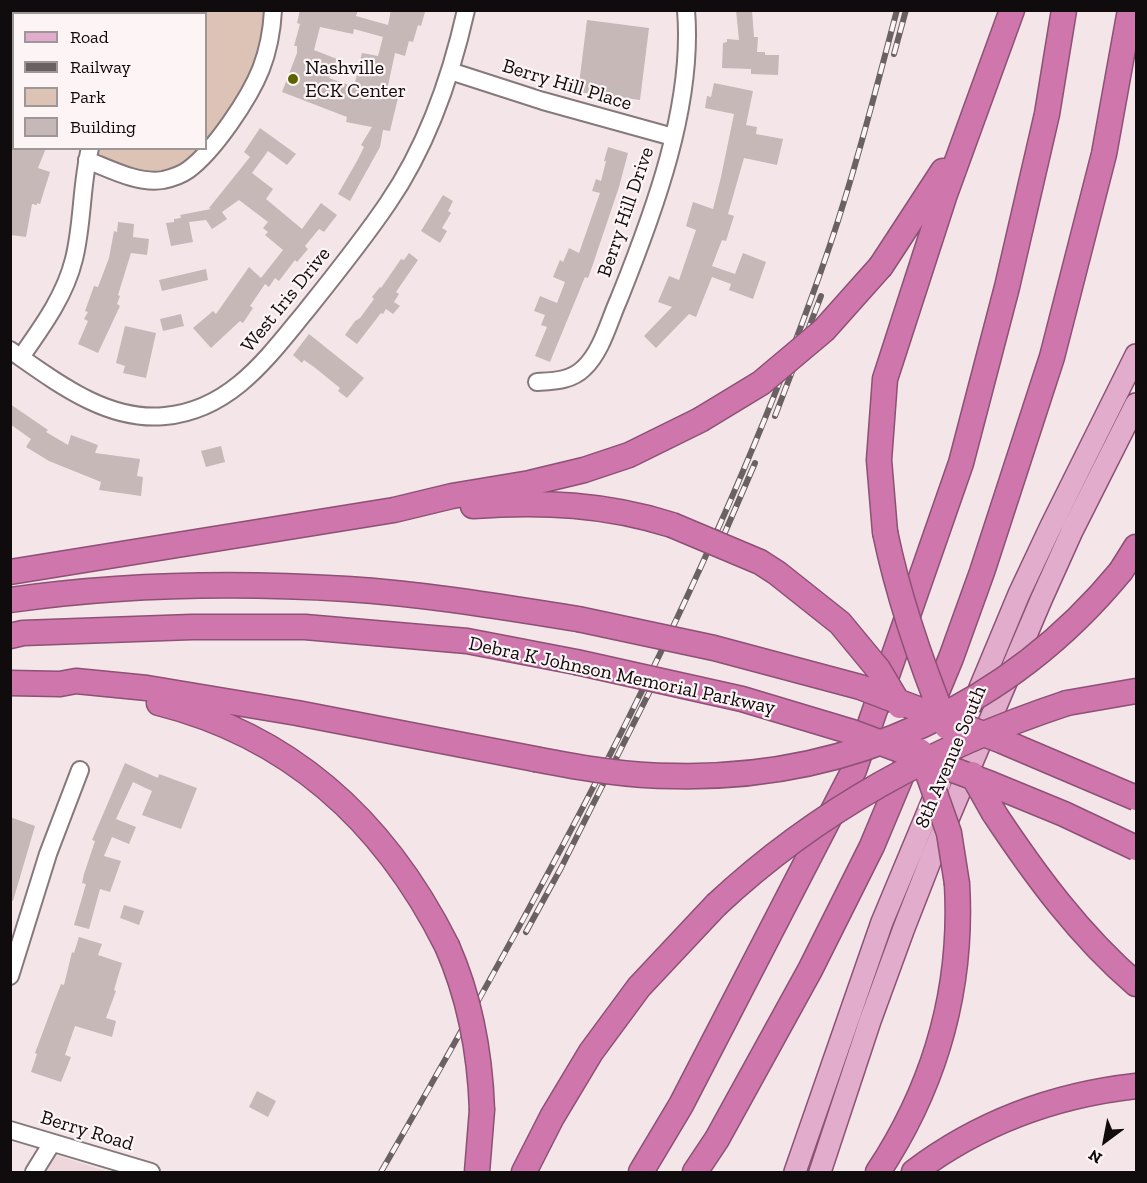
<!DOCTYPE html>
<html>
<head>
<meta charset="utf-8">
<style>
	body { margin:0 }
	#map { position:relative; width:1147px; height:1183px; overflow:hidden; background:#f4e5e8; font-family:"Zilla Slab",serif }
	canvas { display:block }
	.frame { position:absolute; inset:0; border:12px solid #100b0c; pointer-events:none }
	.legend { position:absolute; left:12px; top:12px; width:195px; height:138px; box-sizing:border-box; background:#fdf4f6; border:2px solid #9e9798; margin:0; padding:8px 10px; list-style:none; font-size:18px; color:#100b0c }
	.legend li { display:flex; align-items:center; gap:12px; height:30px }
	.legend b { width:30px; border:2px solid #9e9798 }
	.north { position:absolute; left:1075px; top:1111px; width:60px; height:60px; -webkit-text-stroke:4px #fdf4f6; paint-order:stroke; rotate:212deg; font-size:16px; font-weight:700; line-height:24px; text-align:center; color:#100b0c }
	.north::after { content:''; display:block; margin:auto; width:21px; height:27px; background:#100b0c; clip-path:polygon(50% 0,100% 100%,50% 72%,0 100%) }
</style>
</head>
<body>
<div id="map">
<canvas width="1147" height="1183"></canvas>
<div class="frame"></div>
<ul class="legend">
<li><b style="height:8px;background:#e2adcd"></b>Road</li>
<li><b style="height:8px;background:#6a6162"></b>Railway</li>
<li><b style="height:16px;background:#ddc3b5"></b>Park</li>
<li><b style="height:16px;background:#c6b8b6"></b>Building</li>
</ul>
<div class="north">N</div>
</div>
<script>
const ctx = document.querySelector('canvas').getContext('2d');
ctx.lineJoin = 'round';
function paint(path, color) { ctx.fillStyle = color; ctx.fill(path, 'evenodd'); }
function strokePath(path, color, width, dash) { ctx.strokeStyle = color; ctx.lineWidth = width; ctx.lineCap = dash ? 'butt' : 'round'; ctx.setLineDash(dash || []); ctx.stroke(path); }
function label(font, color, halo, rows, align = 'center') {
  ctx.font = font + ' "Zilla Slab",serif'; ctx.lineWidth = 4.5; ctx.setLineDash([]); ctx.textBaseline = 'middle'; ctx.strokeStyle = halo; ctx.fillStyle = color; for (const [text, x, y, turn = 0] of rows) {
    ctx.save(); ctx.translate(x, y); ctx.rotate((+turn || 0) * Math.PI / 180); ctx.textAlign = isNaN(turn) ? turn : align; if (halo) ctx.strokeText(text, 0, 0); ctx.fillText(text, 0, 0); ctx.restore();
  }
}
paint(new Path2D(`
	M53 1154 109 1172H44Z`), '#eed7db');
paint(new Path2D(`
	M187 10 273 11C272 30 268 51 261 69 247 104 201 174 163 180 138 184 110 169 87 160L90 149 206 148V14L184 13Z`), '#ddc3b5');
paint(new Path2D(`
	M300 10H358L356 16 388 25 391 10 425 12 421 26 418 25 413 42 409 41 405 56 395 53 386 95 398 98 390 131 383 130 380 147 350 201 338 194 357 161 364 147 361 145 372 127 346 122 347 117 282 92 297 53V46H294L300 24 297 23ZM320 27 353 34 354 29 383 37 378 56 362 53 354 87 329 78 337 59 314 50Z
	M736 10H752L754 37H758L757 52H765V55H779L778 75 751 74V69L722 68 723 43 727 42V39L739 40Z
	M587 20 649 28 640 100 578 92Z
	M714 83 753 91 746 125 757 127 756 134 783 139 777 165 744 158 728 214 734 216 726 241 722 240 712 266 735 274 743 253 766 262 753 299 729 290 731 284 712 277 696 317 689 314 656 348 644 336 672 307 658 302 669 276 679 280 696 230 686 226 693 202 713 209 721 177 734 114 705 108 707 96 711 97Z
	M260 128 296 154 287 165 268 151 252 173 273 189 266 199 302 229 321 203 337 215 324 232 319 229 305 246 308 249 297 262 295 260 279 281 275 278 269 287 265 284 250 306 253 308 243 323 240 321 211 348 193 328 213 311 216 314 249 267 261 278 283 250 265 235 268 232 263 228 268 222 239 200 222 212 227 219 212 229 206 220 189 222 193 242 171 246 166 223 174 222V219L181 218 180 215 211 209 209 208 250 157 244 152Z
	M608 147 628 153 619 187 592 267 588 278 585 277 550 362 535 356 547 327 541 325 545 315 534 311 540 296 557 303 565 282 553 277 560 260 563 262 569 248 579 253 600 193 592 191 596 179 601 181 606 161H604Z
	M10 148H46L38 168 50 172 40 204 37 203V205L32 204 26 237 11 235Z
	M443 195 453 201 448 211 451 213 442 228 447 231 440 243 421 231Z
	M118 222 134 224 133 237 149 239 147 255 131 253 118 295 120 296 117 304 120 306 98 353 78 344 88 321 84 319 88 312 85 311 94 286 98 287 109 258 114 231 117 232Z
	M409 253 418 260 396 292 399 294 394 302 400 306 393 314 386 309 383 314 381 313 357 344 345 335 355 321 360 318 374 299 372 297 380 287 381 288 401 259 404 260Z
	M206 269 208 280 162 291 159 280Z
	M181 314 184 326 163 331 160 319Z
	M125 326 156 333 146 378 123 373 125 366 116 363Z
	M309 334 364 378 347 398 338 391 340 388 314 367 304 360 302 363 293 355Z
	M10 404 48 430 46 432 68 445 71 435 98 445 95 453 140 459 137 476 143 477 141 496 99 490 101 482 49 461 26 447 31 439 10 424Z
	M221 446 225 462 206 467 201 451Z
	M125 763 158 778 159 774 197 788 181 829 142 815 152 791 133 782 116 819 136 827 129 844 112 837 104 856 121 861 110 892 100 889 89 929 74 925 86 884 82 883 84 874 95 841 92 840Z
	M10 817 35 826 13 901 10 900Z
	M124 905 144 911 139 925 120 918Z
	M79 937 102 944 98 955 122 963 114 990 116 991 106 1018 116 1021 112 1037 75 1026 65 1055 71 1057 61 1082 31 1072 37 1054 35 1053 54 1002 61 984 64 985 72 952 74 953Z
	M257 1091 276 1101 268 1117 249 1107Z`), '#c6b8b6');
const minor = new Path2D(`
	M184 14 187 10
	M450 71 543 101 673 137
	M87 160C110 169 138 184 163 180 172 178 181 175 188 170 214 151 249 99 261 69 268 51 272 30 273 10
	M10 350C56 382 107 422 165 416 231 410 268 357 306 311 334 276 363 240 388 203 427 146 451 77 466 10
	M21 357C42 327 65 296 74 259 83 223 81 185 90 148
	M537 382C554 381 571 381 584 368 602 351 609 321 619 299 654 212 694 105 686 10
	M10 976 48 854 80 770
	M10 1130 151 1172
	M34 1172 52 1143`);
const major = new Path2D(`
	M974 702 1019 594 1051 526 1136 355
	M795 1172 882 922 940 783
	M820 1172 870 1021 904 928 931 859 1041 600 1072 531 1136 404`);
const highway = new Path2D(`
	M881 266 943 171
	M473 506C542 501 606 504 672 525
	M885 532 879 460 885 379 944 197 1012 10
	M1121 571 1136 547
	M10 572 394 510 452 496 530 483 584 470 629 455 700 420
	M10 600C122 584 235 582 347 589 425 594 502 607 578 619
	M10 636 23 633 192 627H305L467 641 576 662
	M10 683 60 684 76 681 147 688 297 713 535 759
	M159 703C294 737 386 824 447 946
	M1067 703 1136 691
	M929 711 951 658 982 572 1052 357 1104 154 1130 10
	M994 813C1035 875 1080 936 1136 984
	M477 1172 482 1110
	M524 1172 552 1117 591 1052 639 987 716 905
	M641 1172 681 1105 854 770 961 463 1007 287 1047 114 1064 10
	M695 1172 717 1139 810 970 872 846 908 760
	M878 1172C936 1084 963 990 957 884
	M914 1172C979 1123 1055 1095 1136 1086`);
strokePath(minor, '#86797b', 20);
strokePath(major, '#8c5174', 24);
strokePath(highway, '#8c5174', 27);
strokePath(minor, '#fff', 16);
strokePath(major, '#e2adcd', 21);
strokePath(highway, '#cf76ac', 24);
const rail = new Path2D(`
	M894 54 906 10
	M775 416 821 296
	M723 537 755 463
	M526 932 561 868 659 673
	M381 1172C551 877 720 568 830 245 856 168 876 89 897 10`);
strokePath(rail, '#6a6162', 6);
strokePath(rail, '#fdf4f6', 4, [11]);
const highwayBridge = new Path2D(`
	M700 420 761 383 824 330 881 266
	M672 525 760 562 777 573 840 623 878 669 900 706
	M885 532C899 600 921 663 947 727
	M578 619 714 648 860 687 1002 741 1136 798
	M576 662 742 699 852 732 991 784 1064 814 1136 848
	M920 751 949 833 957 884
	M535 759C581 768 627 776 674 776 849 780 1010 706 1121 571
	M972 774 994 813
	M716 905C819 809 934 747 1067 703
	M447 946C470 998 480 1053 482 1110`);
strokePath(highwayBridge, '#8c5174', 27, []);
strokePath(highwayBridge, '#cf76ac', 24);
for (const [x, y, r, color] of [
	[293,79,6,"#5b6301"]
]) { const dot = new Path2D(); dot.arc(x, y, r, 0, 2 * Math.PI); ctx.fillStyle = color; ctx.fill(dot); strokePath(dot, '#fdf4f6', 2); }
label('20px', '#100b0c', '#fdf4f6', [
	["Nashville",305,68],
	["ECK Center",305,91]
], 'left');
label('20px', '#100b0c', '#fdf4f6', [
	["Berry Hill Place",567,85,17],
	["Berry Hill Drive",626,212,-71],
	["West Iris Drive",286,300,-51],
	["Debra K Johnson Memorial Parkway",622,676,12],
	["8th Avenue South",951,757,-67],
	["Berry Road",87,1131,17]
]);
</script>
</body>
</html>
